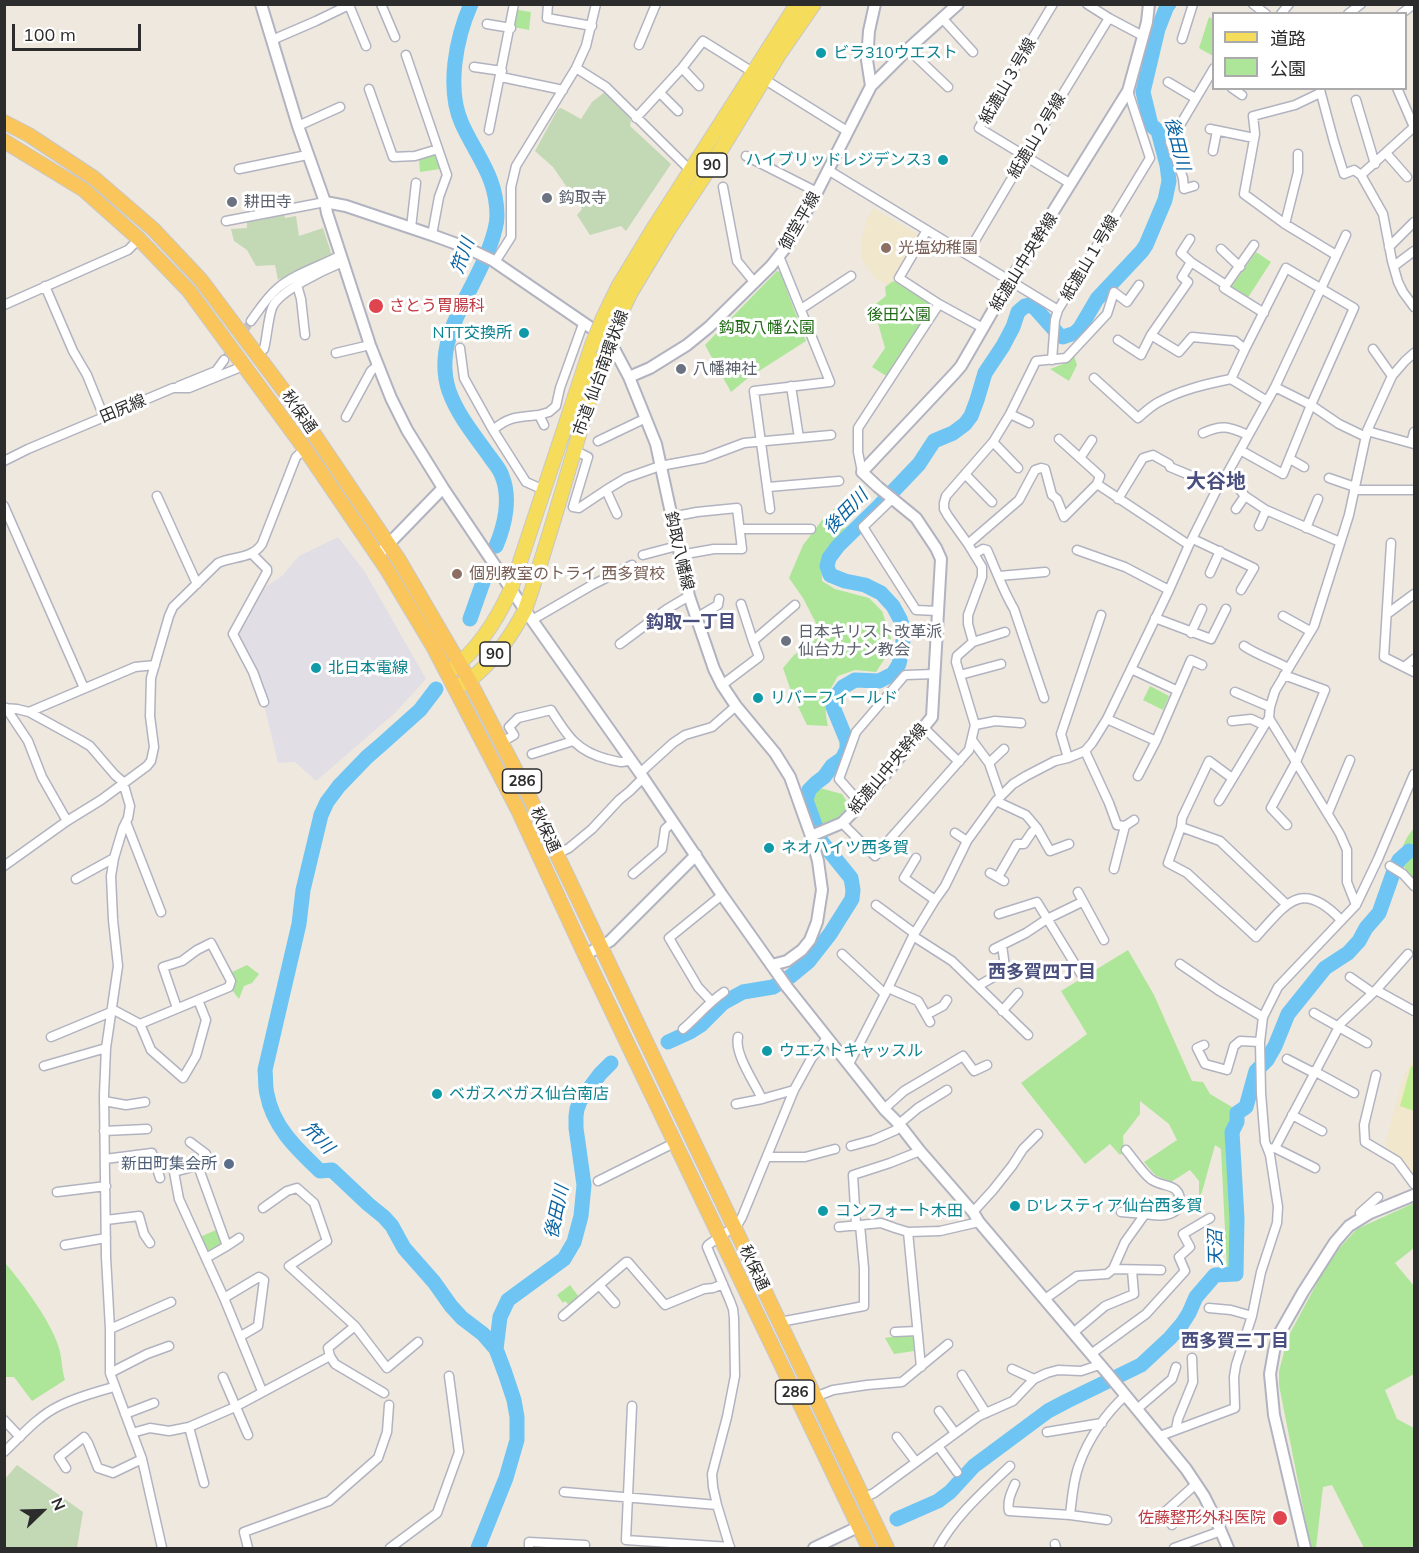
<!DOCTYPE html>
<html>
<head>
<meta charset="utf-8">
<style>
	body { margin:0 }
	#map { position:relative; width:1419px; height:1553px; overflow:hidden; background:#eee8de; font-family:Mulish,"Noto Sans JP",sans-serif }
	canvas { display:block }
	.frame { position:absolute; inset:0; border:6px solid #2c2c2c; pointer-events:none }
	.legend { position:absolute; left:1212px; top:12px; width:195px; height:78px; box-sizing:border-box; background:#fff; border:2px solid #ababab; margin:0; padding:8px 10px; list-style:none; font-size:18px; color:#2c2c2c }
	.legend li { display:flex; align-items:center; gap:12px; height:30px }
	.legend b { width:30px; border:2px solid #ababab }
	.north { position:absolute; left:12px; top:1481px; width:60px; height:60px; -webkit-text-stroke:4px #fff; paint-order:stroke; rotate:67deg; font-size:16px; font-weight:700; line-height:24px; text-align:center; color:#2c2c2c }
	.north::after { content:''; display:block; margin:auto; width:21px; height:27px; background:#2c2c2c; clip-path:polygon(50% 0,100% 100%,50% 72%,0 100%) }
	.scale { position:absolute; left:12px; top:24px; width:129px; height:27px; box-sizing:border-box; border:3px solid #2c2c2c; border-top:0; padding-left:8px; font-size:18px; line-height:21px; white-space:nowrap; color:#2c2c2c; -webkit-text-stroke:4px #fff; paint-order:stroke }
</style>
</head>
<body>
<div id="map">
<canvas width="1419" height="1553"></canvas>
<div class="frame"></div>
<ul class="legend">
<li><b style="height:8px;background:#f5dd5b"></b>道路</li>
<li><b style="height:16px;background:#ade699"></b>公園</li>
</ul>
<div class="north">N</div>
<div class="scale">100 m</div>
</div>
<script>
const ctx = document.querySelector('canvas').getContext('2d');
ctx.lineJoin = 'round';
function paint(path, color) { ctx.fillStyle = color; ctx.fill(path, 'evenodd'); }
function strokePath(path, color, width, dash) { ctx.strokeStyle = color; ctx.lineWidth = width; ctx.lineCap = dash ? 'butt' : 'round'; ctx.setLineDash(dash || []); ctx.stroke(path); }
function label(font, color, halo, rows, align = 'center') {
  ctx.font = font + ' Mulish,"Noto Sans JP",sans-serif'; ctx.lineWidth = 6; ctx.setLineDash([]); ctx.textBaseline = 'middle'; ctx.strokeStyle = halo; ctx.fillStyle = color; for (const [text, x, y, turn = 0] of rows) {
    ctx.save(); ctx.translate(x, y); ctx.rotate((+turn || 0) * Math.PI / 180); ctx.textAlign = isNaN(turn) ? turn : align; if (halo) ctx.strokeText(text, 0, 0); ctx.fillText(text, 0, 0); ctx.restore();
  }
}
paint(new Path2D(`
	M338 537 365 572 426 679 395 713 316 781 295 762 278 763 256 671 237 636 258 592 282 576 299 556Z`), '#e1dee6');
paint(new Path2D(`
	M873 208 919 235 889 286 876 279 866 266 861 257V239L864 231 866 220Z
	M1414 1057V1180L1386 1146 1387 1137 1403 1078Z`), '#f0e7cd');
paint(new Path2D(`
	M518 10 531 12 529 30 514 27Z
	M1209 17 1213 19V56L1199 48Z
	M436 155 440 169 420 172 419 159Z
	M1256 252 1271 262 1247 299 1230 289Z
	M777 271 780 272 806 341 748 378 731 392 705 345Z
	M893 281 934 303 888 377 872 367 885 348 873 306 886 296 885 287Z
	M1074 356 1077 365 1069 381 1050 369 1066 363Z
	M837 506 850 522 821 558 822 581 835 589 869 598 882 611 891 638 887 655 876 672 855 670 838 676C826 696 823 703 828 726L807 725 792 694 783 668 794 655 814 641 818 627 803 598 789 578 803 545 823 519Z
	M1150 686 1169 696 1163 710 1143 700Z
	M820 788 842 794 851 808 841 819 819 828 810 802 811 792Z
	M1414 828V884C1399 860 1396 850 1414 828Z
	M1128 950 1154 995 1192 1081 1203 1082 1210 1094 1232 1107 1234 1271H1227L1221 1149 1215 1145 1202 1192 1199 1197V1181L1190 1170 1171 1182 1155 1175 1144 1162 1177 1140 1169 1124 1140 1101V1114L1123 1136 1124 1152 1120 1155 1110 1144 1085 1164 1021 1083 1087 1034 1061 991Z
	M247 965 259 974 252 983 244 986 239 999 232 990 235 982 230 973Z
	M1414 1203V1248L1395 1263 1414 1286V1374L1385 1390 1397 1419 1414 1428V1548H1364L1332 1485 1323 1487 1316 1548H1311L1279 1385V1371L1288 1337 1331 1257 1357 1229Z
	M218 1229 221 1240 220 1245 211 1251 207 1250 200 1237Z
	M5 1263C22 1282 55 1327 60 1352 62 1361 62 1371 65 1380L32 1401 14 1377H5Z
	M570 1285 579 1297 573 1303 568 1304 565 1301 563 1303 557 1295Z
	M910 1334 913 1337 914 1351 894 1354 885 1338Z`), '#ade699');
paint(new Path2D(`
	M605 92 631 120 630 126 671 164 626 231 621 226 590 235 577 215 582 209 553 167 535 151 558 109 561 108 581 119 592 102Z
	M284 214 285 218 296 216 299 236 323 228 332 256 278 280 275 265 256 266 247 250 234 241 231 229 247 228V220Z
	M17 1465 83 1512 77 1548H5V1479Z`), '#c3d8b4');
paint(new Path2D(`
	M1411 1066 1414 1067V1111L1400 1106Z`), '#c1ed94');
strokePath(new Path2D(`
	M471 4C456 38 446 89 462 124 477 157 497 177 497 216 497 228 492 240 488 251 471 296 432 340 449 391 458 416 475 436 490 457 494 463 500 469 502 476 511 498 505 525 496 546
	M470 619 487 571
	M436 689 420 710 382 744 367 757 339 786 327 802 321 815 303 890 299 924 265 1070C266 1078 265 1087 267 1094 273 1127 297 1149 320 1171L332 1170 368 1204 384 1217 392 1226 404 1248 434 1282 451 1306 462 1318 483 1334 496 1349 505 1373 514 1400 517 1417V1440L506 1478 478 1548
	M668 1042 690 1032 701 1025 723 1003 743 992 773 987 791 976 808 962 830 934 852 899 853 890 851 878 821 841 806 800 809 790 816 783 824 777 832 766 842 759 847 749V741L833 707 836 696 843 687 855 680 879 681 893 674 899 664 902 650 904 630 900 619 893 606 881 593 865 585 845 581 830 575 827 566 829 558 838 546 880 505 919 464 934 441 953 433 965 424 971 416 977 400 985 373 1003 346 1013 327 1018 312 1025 306 1029 305 1035 308 1059 335 1063 337 1075 333 1080 328 1097 299 1142 251 1146 245 1165 200 1169 181 1167 165 1158 131 1151 125 1143 92 1158 29 1167 6 1169 4
	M496 1349 500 1317 508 1300 564 1259 574 1242 581 1216 584 1185 576 1128V1116L577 1109 580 1101 600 1074 611 1063
	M897 1519 938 1501 950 1492 974 1466 1048 1411 1067 1401 1141 1365 1170 1338 1182 1324 1189 1313 1196 1297 1215 1275 1236 1274 1237 1219 1232 1132 1237 1122V1113L1246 1107 1256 1071 1267 1060 1275 1046 1288 1014 1325 968 1348 953 1359 941 1366 928 1379 913 1395 868 1399 860 1409 851`), '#6ec5f3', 15);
strokePath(new Path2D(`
	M224 360 251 321`), '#c7c2ba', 8, [8, 4]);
const minor = new Path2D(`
	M381 4 395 37
	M548 4 547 18 592 26
	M1053 4 979 128 1071 184
	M1087 4 1109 18 1143 36
	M1253 4 1266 14
	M349 5 366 46
	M1281 14 1289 4
	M1348 14 1361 4
	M1401 14 1414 4
	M942 18 973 52
	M487 24 511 28
	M1182 39 1193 4
	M272 40 316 21 351 4
	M639 45 656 4
	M908 49 948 87
	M406 55 447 175 439 197 432 235
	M474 67 502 71
	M576 68 606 87 690 170
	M682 68 699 86
	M501 77 563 90
	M1168 82 1195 98
	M1232 88 1242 95
	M1397 88 1414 127
	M369 89 393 157 415 156 438 149
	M1320 90 1334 142 1344 174 1354 170 1361 175
	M660 93 678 111
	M1320 93 1295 105 1253 116 1255 134 1244 194 1285 224 1336 255
	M1356 100 1375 164
	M636 118 682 68 703 41 847 131
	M298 126 340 107
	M1414 127 1361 175 1383 214 1392 261 1398 282 1403 292 1414 307
	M1210 129 1254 138
	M489 130 514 4
	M1213 151 1217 131
	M1386 153 1407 177
	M746 156 817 192
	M239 169 307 155
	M828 170 1058 310 1150 158 1128 91
	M1194 186 1184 189 1183 178 1170 142 1214 68
	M723 187 737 261 755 283
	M226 221 325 202
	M1285 224 1298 172V154
	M411 228 416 183
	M927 230 899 278 939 304 983 328
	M1190 239 1181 253 1191 262 1226 285 1254 245
	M1389 247 1414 222
	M1221 249 1240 267
	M967 254 1025 156 1109 18
	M495 262 511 237V187L516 166 576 68 586 46 596 4
	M1394 266 1414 251
	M297 285 301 299 305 335
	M1226 285 1224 288 1264 313
	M45 286 73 351 87 375 104 417
	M4 305 128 250 139 239
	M801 309 851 276
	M251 321C259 310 267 297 278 288 296 273 321 266 341 255
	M1151 335 1179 352 1192 337 1235 341 1245 349
	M1118 340 1141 355 1151 335 1188 282 1182 277 1191 262
	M460 348 464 378 493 430C509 416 519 417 539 415L544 425
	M1373 349 1392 376
	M336 353 370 345
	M257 354 264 349C267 337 268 319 272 308 278 291 326 269 343 262
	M1052 360 1055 320 1058 310
	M1094 378 1138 418C1144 413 1150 407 1157 403 1180 390 1206 384 1231 379L1267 401
	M1231 379 1245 349 1286 268 1354 308 1311 405 1283 474 1240 450
	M179 386 216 371 224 360
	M791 386 799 438
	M1275 387 1311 405 1339 424 1366 437
	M1010 414 1029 423
	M539 415 549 412 556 406 560 388 583 324
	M346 417 371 371 378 365
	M493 430 526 482 544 490
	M1367 431 1414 444
	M1203 433C1223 424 1229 427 1248 435
	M598 441 646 418
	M993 442 1018 468
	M1411 443 1414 432
	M574 450 588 457 573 507 579 508 606 490 626 478 660 466 704 458 744 443 831 435
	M1080 458 1092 440
	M1290 459 1304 467
	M4 461 28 449 173 388H189L236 369 244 364
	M862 472 858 452V428L939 304
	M965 474 992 502
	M1227 474 1245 496 1266 510 1340 542
	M1329 478 1355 487
	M1097 484 1189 545
	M768 487 839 481
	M606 490 617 514
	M1354 490H1414
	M157 496 197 584
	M892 499 863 527 916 610 938 611
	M1118 499 1143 458 1153 455 1169 464 1170 467 1218 487
	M4 506 84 688
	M770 509 754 391 830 382 779 256
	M1236 509 1245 496
	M671 517 697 512 737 508 742 549H714L680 555
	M1259 526 1266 510
	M1306 528 1318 499
	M740 529H811
	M1193 539 1254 568 1241 590
	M1391 543 1384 657 1414 672
	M968 544 1019 500 1035 470 1041 468 1045 469 1052 495 1057 499 1064 517 1097 484 1100 476 1059 439
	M1077 550 1125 567 1169 590
	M252 554 267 569V572L233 634 253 672 264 702
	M974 554 983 549 987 550C996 570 1003 591 1014 609L1044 698
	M643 555 677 546
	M1210 573 1220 551
	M999 576 1045 572
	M1387 614 1414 594
	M1283 616 1310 631
	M696 618 718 605 719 599
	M1155 618 1211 639 1226 609
	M532 620 592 585 632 565
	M1191 633 1202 609
	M753 641 795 605
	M973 642 1005 632
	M620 644 667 609 689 596
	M1244 646C1257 655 1274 660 1288 668
	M1404 667 1414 659
	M1131 669 1176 690
	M960 675 1001 664
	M1284 675 1325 690 1296 762 1271 808 1287 825
	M722 685 759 657 753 641 741 604
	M1235 692 1270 707
	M4 708 17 709 29 712 135 667 155 665
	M6 708 28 741 42 777 67 821
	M29 712 80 740 90 746 115 775 123 782 130 806 128 818 123 828 114 858 111 876 113 920 118 966 106 1048 104 1095 106 1257 110 1329V1373L142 1459 162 1548
	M1269 718 1340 834 1347 850V882L1356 905
	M1107 719 1156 741
	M1232 721 1251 719 1264 725
	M975 725 995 721 1021 723
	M923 727 959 762
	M972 740 989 763 1000 795
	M502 742 514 735 509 727 518 718 551 710C567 735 576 751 607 759 616 761 622 764 630 760
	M1085 751 1109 803 1117 825 1125 826 1134 820
	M532 754 573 741
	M1068 758 1061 734 1101 615
	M989 763 1004 749
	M640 773 673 743 685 735 712 727 736 706
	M1138 776 1156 741 1191 660 1202 665
	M1232 778 1209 761 1182 818 1181 827 1168 863 1187 873 1256 937C1286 904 1301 878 1341 920
	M996 801 1026 815 1037 828 1050 851 1069 844
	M1219 801 1269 718 1270 707 1275 691 1314 626 1349 515 1367 431 1392 376 1405 361 1414 353
	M861 804 839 779 856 732 905 675 935 674
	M1328 813 1350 760
	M126 822 161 912
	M842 823 875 856 969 750 975 725 956 662 957 656 973 642 968 624V615L982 577V567L968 544 948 516 944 509V503L946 496 993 442 1010 414 1036 361 1066 358 1107 314 1114 292 1127 302 1139 285
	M1181 827 1220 841 1286 904
	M955 833 967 841
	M557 854 569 848 592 829 619 800 630 791 643 778
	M916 858 904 878 935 900
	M4 866 67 821 101 800 147 766 151 761 154 747 150 716 151 678 169 616 173 607 218 563C233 556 252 559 262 544L296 457 305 449
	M1390 866 1403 874 1414 886
	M1114 869 1125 826
	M990 873 1004 881
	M633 874 662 849 665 829 673 822
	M998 877 1017 844H1024L1032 832 1037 828
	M76 879 114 858
	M1078 892 1104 940
	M876 905 914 933
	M999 914 1037 902 1081 974
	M913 936 952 961 1028 1035
	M994 949 1026 933 1047 919 1082 902
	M842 954 885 994
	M1180 964 1218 990 1263 1017
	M1350 977 1373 993
	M978 986 1002 972 1005 967 1002 945
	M888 988 918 1001 930 1022
	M1376 990 1414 1011
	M711 1001 698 987 669 938 722 895
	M112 1009 140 1024 229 987 231 981 211 943 197 950 182 961 163 967 177 1008
	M1002 1011 1018 993
	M1314 1013 1367 1043
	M926 1015 943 1006 947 1000
	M140 1024 151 1050 183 1078 196 1056 206 1020 198 1000
	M683 1029C697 1017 708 1003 724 992
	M51 1037 111 1012
	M738 1037C734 1054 755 1083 762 1099L794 1090
	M1204 1045 1197 1048 1205 1064 1227 1070 1234 1046 1240 1041 1260 1042
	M1287 1059 1314 1073
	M849 1064 888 988 913 936 935 900 945 886 967 841 996 801 1013 784 1026 776 1055 761 1068 758 1085 751 1092 743 1107 719 1169 590 1189 545 1218 487 1227 474 1275 387 1346 235
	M44 1066 106 1048
	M1314 1071 1354 1093
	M1376 1075 1364 1125 1365 1142 1397 1161 1414 1184
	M104 1101 126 1105 145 1102
	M736 1104 762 1099
	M884 1109 904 1091 963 1056 974 1071 987 1065
	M1292 1115 1322 1131
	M104 1131 147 1129
	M190 1142 206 1154 207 1163 174 1172 179 1199 224 1298 262 1391
	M851 1146 873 1140 896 1130 899 1124 918 1108 947 1090
	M1275 1148 1315 1168
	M1268 1149 1275 1148 1341 1023 1376 990 1408 954
	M767 1157H805L835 1149
	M105 1159 152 1153 160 1178
	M198 1166 227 1246 239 1238
	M598 1181 676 1142
	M57 1192 106 1186
	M263 1208 287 1191 297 1188 314 1203 327 1241 289 1266 355 1326 387 1368 418 1342
	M973 1212 993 1190 1012 1166 1023 1149 1038 1134
	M1121 1212 1145 1214
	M1362 1218 1360 1213 1378 1197
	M106 1220 139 1216 144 1234 150 1243
	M856 1225 853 1175 890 1163 920 1151
	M839 1227 881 1223 895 1228 908 1232 940 1231 979 1222
	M908 1232 921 1367
	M65 1245 106 1238
	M206 1258 227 1246
	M1113 1269 1161 1270
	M599 1285 615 1303
	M224 1298 259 1277 264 1280 258 1326 241 1336
	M1045 1299 1077 1276 1107 1274 1113 1269 1125 1242 1145 1214C1160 1216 1170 1218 1181 1206 1180 1181 1166 1189 1152 1180 1145 1176 1132 1157 1126 1150
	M1209 1308 1231 1310 1252 1316
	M563 1316 626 1262H628L665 1305 704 1289 713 1288 723 1284
	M780 1322 864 1306V1268L860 1225
	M355 1326 328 1348 330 1356 335 1364 384 1393
	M110 1329 171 1302
	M895 1332 917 1331
	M1073 1333 1105 1306 1134 1294 1132 1270
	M1091 1354 1146 1314 1185 1271 1179 1257 1190 1247 1183 1234 1210 1218
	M1012 1369 1034 1379
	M110 1373 147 1354 169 1346
	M962 1375 986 1413
	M223 1377 248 1435
	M815 1397 833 1390 867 1385 902 1382 948 1344
	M632 1406 626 1540 730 1547
	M1137 1409 1172 1379 1176 1367
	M939 1411 955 1433
	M125 1414 154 1403
	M4 1420 20 1437
	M189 1427 204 1483
	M1176 1429 1178 1419 1193 1382 1192 1358
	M1047 1432 1102 1423
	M132 1433 150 1428 169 1431 189 1427 235 1407 330 1356
	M1160 1436 1235 1408 1234 1377 1236 1365 1252 1316 1261 1272 1277 1223 1278 1207 1270 1155 1265 1142 1261 1093 1260 1042 1263 1017 1278 987 1356 905 1378 859 1414 774
	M897 1437 916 1462
	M938 1446 957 1472
	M4 1452C21 1436 38 1416 59 1406 77 1397 96 1392 114 1387
	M66 1468 59 1457 84 1437 88 1443 98 1468 113 1473 142 1459
	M1015 1484C1011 1493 1007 1501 1009 1511L1070 1515C1072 1499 1073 1481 1079 1465 1088 1439 1106 1413 1126 1395
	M564 1492 717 1505
	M863 1498 874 1493 979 1416 1013 1401 1034 1379 1047 1373 1058 1370 1081 1371 1099 1365
	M1166 1511 1172 1525
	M1070 1515 1107 1520
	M1147 1522 1166 1511 1196 1484
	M1055 1544 1056 1548
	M248 1548 244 1532 329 1501 378 1458 387 1432 389 1405
	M390 1548 437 1513 459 1452 449 1376
	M529 1548V1542L585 1545
	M730 1548 717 1505 713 1487 712 1474 727 1417 735 1376 734 1318 733 1309 730 1301 707 1247 708 1245 738 1224 742 1217 794 1090 811 1059 827 1038
	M938 1548C955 1516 984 1491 1010 1466
	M1174 1548 1221 1531`);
const tertiary = new Path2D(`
	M261 4 298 126 325 202 327 213 370 345 391 398 407 430 443 488 525 610 640 773 722 895 787 987 884 1109 899 1124 920 1151 973 1212 979 1222 1108 1374 1186 1469 1204 1496 1216 1520 1228 1548
	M871 86 908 49 958 4
	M325 202 346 206 432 235 465 247 492 260 600 334 612 345 629 377 656 444 689 596 714 669 722 685 736 706 775 753 790 777 811 836 818 861 822 890 817 922 810 940 802 950 787 961 772 965
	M629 377 650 368 687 345 709 327 771 266 787 246 817 192 871 86 867 60 869 31 875 4
	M377 556 443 488
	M811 836 842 823 861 804 932 717 941 559 936 548 916 518 878 487 862 472 955 373 961 366 1010 281 1128 91 1147 22 1149 4
	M585 955 610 941 696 855
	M814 1548 858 1527
	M1305 1548 1274 1415 1270 1374 1274 1351 1278 1336 1303 1292 1335 1242 1349 1226 1370 1213 1414 1195`);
const primary = new Path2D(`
	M603 318 618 287 655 226 797 4
	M614 327 631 292 669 229 713 163 778 56 814 4
	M451 670C479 649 497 620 511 589L592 345
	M455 688C464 683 472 679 479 672 497 656 514 631 525 610 554 526 576 440 603 356`);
const trunk = new Path2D(`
	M4 122 29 135 94 178 153 229 201 280 293 403 399 560 469 680 531 800 887 1548
	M4 141 84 190 139 239 189 291 305 449 386 568 434 648 518 810 585 955 869 1548`);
strokePath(minor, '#b2b3c0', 11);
strokePath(tertiary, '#b2b3c0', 14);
strokePath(primary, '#c8c8c8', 16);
strokePath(trunk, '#c8c8c8', 16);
strokePath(minor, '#fff', 8);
strokePath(tertiary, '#fff', 10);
strokePath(primary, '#f5dd5b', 14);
strokePath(trunk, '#fac55a', 14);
const primaryBridge = new Path2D(`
	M592 345 603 318
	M603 356 614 327`);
strokePath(primaryBridge, '#c8c8c8', 16, []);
strokePath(primaryBridge, '#f5dd5b', 14);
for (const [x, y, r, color] of [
	[821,53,6,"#0f9aa8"],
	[943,160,6,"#0f9aa8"],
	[547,198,6,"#6b7280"],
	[232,202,6,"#6b7280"],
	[886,248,6,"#8d6e63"],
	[376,306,8,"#e0444e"],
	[524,333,6,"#0f9aa8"],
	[681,369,6,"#6b7280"],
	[457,574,6,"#8d6e63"],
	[786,641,6,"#6b7280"],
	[316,668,6,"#0f9aa8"],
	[758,698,6,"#0f9aa8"],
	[769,848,6,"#0f9aa8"],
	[767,1051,6,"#0f9aa8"],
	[437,1094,6,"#0f9aa8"],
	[229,1164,6,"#5c6f8a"],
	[1015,1206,6,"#0f9aa8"],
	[823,1211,6,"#0f9aa8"],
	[1280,1518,8,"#e0444e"]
]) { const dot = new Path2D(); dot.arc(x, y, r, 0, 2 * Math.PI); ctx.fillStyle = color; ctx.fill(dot); strokePath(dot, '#fff', 2); }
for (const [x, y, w] of [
	[712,165,30],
	[495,654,30],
	[522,781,39],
	[795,1392,39]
]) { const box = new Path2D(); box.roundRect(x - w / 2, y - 12, w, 24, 4.5); ctx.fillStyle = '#fff'; ctx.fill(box); strokePath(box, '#2c2c2c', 1.5); }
label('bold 15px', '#2c2c2c', null, [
	["90",712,165],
	["90",495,654],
	["286",522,781],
	["286",795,1392]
]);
label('16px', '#0d838f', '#fff', [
	["ビラ310ウエスト",833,53],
	["ハイブリッドレジデンス3",931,160,"right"],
	["NTT交換所",512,333,"right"],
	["北日本電線",328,668],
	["リバーフィールド",770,698],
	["ネオハイツ西多賀",781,848],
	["ウエストキャッスル",779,1051],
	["ベガスベガス仙台南店",449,1094],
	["D'レスティア仙台西多賀",1027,1206],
	["コンフォート木田",835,1211]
], 'left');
label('16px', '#2c2c2c', '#fff', [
	["紙漉山３号線",1008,81,-60],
	["紙漉山２号線",1037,136,-59],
	["御堂平線",800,221,-60],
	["紙漉山１号線",1090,258,-59],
	["紙漉山中央幹線",1024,262,-58],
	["市道 仙台南環状線",601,373,-70],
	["田尻線",123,409,-23],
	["秋保通",299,412,55],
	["鈎取八幡線",679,551,77],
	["紙漉山中央幹線",888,769,-50],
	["秋保通",545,830,65],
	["秋保通",754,1268,65]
]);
label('16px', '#5b616d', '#fff', [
	["鈎取寺",559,198],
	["耕田寺",244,202],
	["八幡神社",693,369],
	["日本キリスト改革派",798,632],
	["仙台カナン教会",798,650]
], 'left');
label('16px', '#785e54', '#fff', [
	["光塩幼稚園",898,248],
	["個別教室のトライ 西多賀校",469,574]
], 'left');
label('16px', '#be3a42', '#fff', [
	["さとう胃腸科",389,306],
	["佐藤整形外科医院",1266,1518,"right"]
], 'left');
label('16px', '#236c18', '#fff', [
	["後田公園",899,315],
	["鈎取八幡公園",767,328]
]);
label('16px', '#4e5e75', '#fff', [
	["新田町集会所",217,1164]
], 'right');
label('italic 18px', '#0962a2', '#fff', [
	["後田川",1177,144,76],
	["笊川",463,256,-70],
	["後田川",846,512,-46],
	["笊川",318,1138,46],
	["後田川",557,1212,-78],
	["天沼",1216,1248,-91]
]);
label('bold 18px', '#4a4f7e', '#fff', [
	["鈎取一丁目",691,623],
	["西多賀四丁目",1042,973],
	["西多賀三丁目",1235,1342]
]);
label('bold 20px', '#4a4f7e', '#fff', [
	["大谷地",1216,482]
]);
</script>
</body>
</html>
